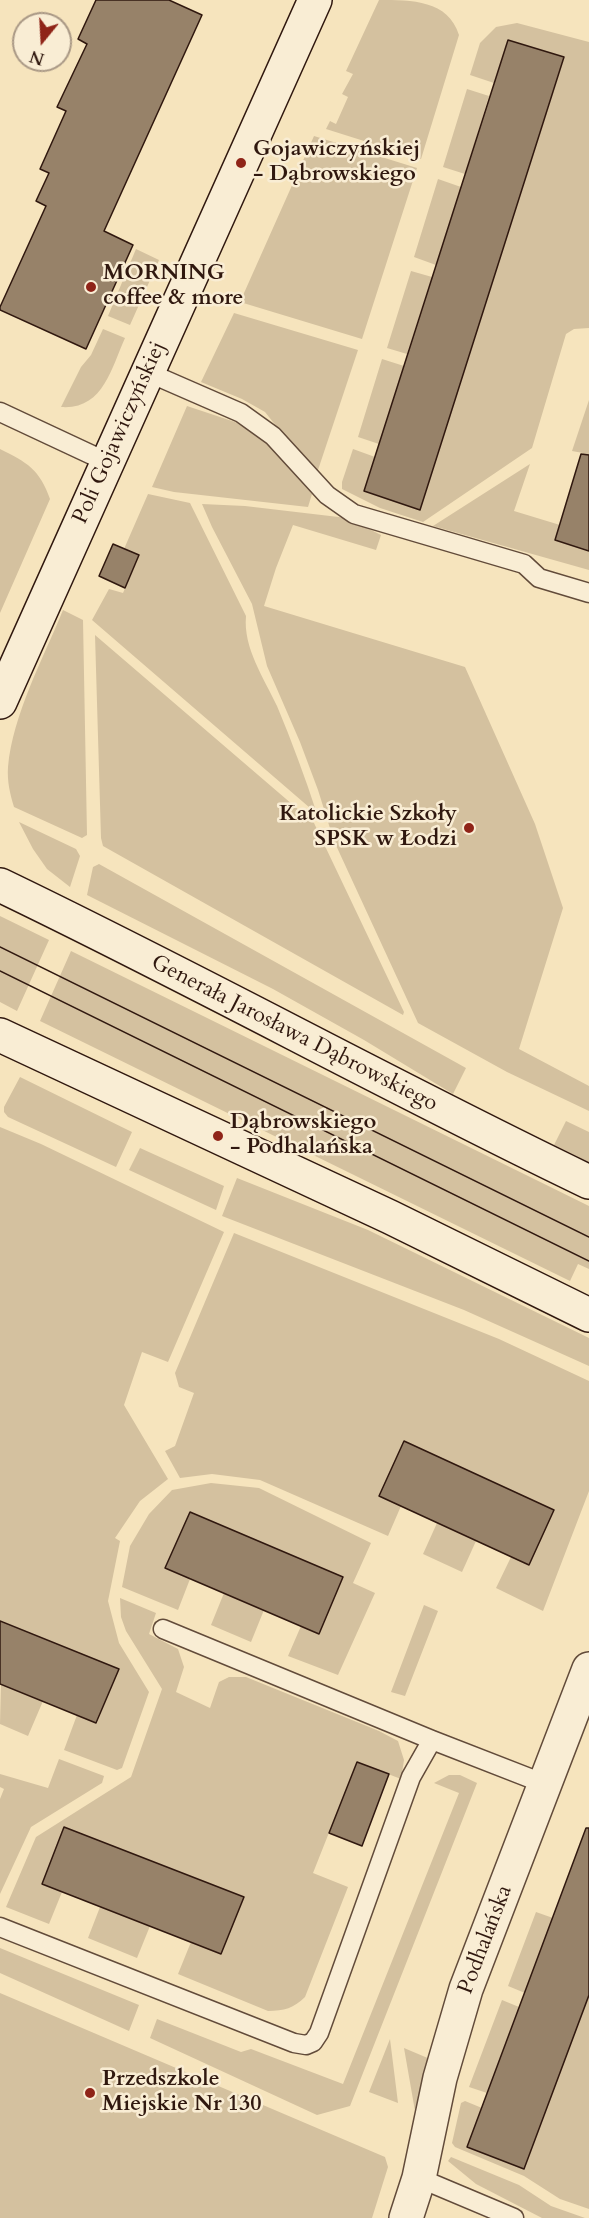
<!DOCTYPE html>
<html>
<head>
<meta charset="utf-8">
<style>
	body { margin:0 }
	#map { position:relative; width:589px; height:2218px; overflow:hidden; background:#f6e4bd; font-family:Cardo,serif }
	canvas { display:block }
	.north { position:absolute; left:12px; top:12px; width:60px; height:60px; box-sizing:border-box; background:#f9edd4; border:2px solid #a99885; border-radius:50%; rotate:198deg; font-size:16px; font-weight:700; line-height:24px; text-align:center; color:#30180f }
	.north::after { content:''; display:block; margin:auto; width:21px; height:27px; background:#8f2418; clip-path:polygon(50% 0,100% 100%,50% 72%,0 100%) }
</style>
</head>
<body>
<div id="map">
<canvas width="589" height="2218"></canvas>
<div class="north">N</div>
</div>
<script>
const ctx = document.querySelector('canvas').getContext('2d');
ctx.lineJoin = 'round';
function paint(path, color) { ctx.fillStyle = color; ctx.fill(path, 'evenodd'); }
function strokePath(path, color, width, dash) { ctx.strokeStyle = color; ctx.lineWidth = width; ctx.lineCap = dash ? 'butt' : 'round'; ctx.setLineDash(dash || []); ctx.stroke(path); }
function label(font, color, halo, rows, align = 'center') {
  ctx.font = font + ' Cardo,serif'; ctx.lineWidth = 5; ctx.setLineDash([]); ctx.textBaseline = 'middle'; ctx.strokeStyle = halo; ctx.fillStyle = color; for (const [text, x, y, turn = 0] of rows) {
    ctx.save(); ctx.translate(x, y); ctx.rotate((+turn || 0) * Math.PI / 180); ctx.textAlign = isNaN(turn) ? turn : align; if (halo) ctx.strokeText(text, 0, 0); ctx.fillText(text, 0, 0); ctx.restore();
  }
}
paint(new Path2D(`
	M379 0C412 0 448 0 459 35L421 159 326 129 330 121 336 124 348 97 342 94 353 74 346 71Z
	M517 23 589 42V328L574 329 566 334 532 448 423 522 380 508 342 489V482L353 449 375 457 364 491 420 509 564 58 508 40 494 83 470 75 480 43 496 27Z
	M467 89 489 96 465 174 443 167Z
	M314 136 417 168 362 339 240 302Z
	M438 179 461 187 436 265 414 257Z
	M136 249 159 260 130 325 108 316Z
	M411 271 432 277 407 354 387 348Z
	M234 313 358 350 316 476 265 412 242 399 201 382Z
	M103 329 125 338C111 369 103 410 61 407L81 367 91 355Z
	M382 359 404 366 379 444 358 437Z
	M589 400V486L573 481 583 453 572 451Z
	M187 406 235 422 263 439 312 494 308 507 174 492 152 487Z
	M0 449C27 462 40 470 50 499L0 613Z
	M530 464 514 511 560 525 555 540 589 551V570L433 526Z
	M148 494 190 503 246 616C243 648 264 678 277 706 292 742 305 777 317 814L92 620 109 589 123 593 139 556 124 549Z
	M202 504 245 506 347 518 381 535 376 550 293 525 276 568 264 606 465 667 535 824 563 908 519 1049 589 1086V1111L507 1072 418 1023 334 841 318 790 300 742 267 666 252 604 212 527Z
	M63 610 83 620 87 835 82 838 14 807C10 794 7 781 8 767 13 714 43 659 63 610Z
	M95 635 314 823 404 1012 403 1015 103 846 101 838Z
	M19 822 76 849 80 856 70 887 47 869 33 849Z
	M99 864 466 1068 453 1094 364 1040 273 989 87 895 93 867Z
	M0 916 49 940 17 1011 0 1002Z
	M71 951 589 1206V1269L578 1264 570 1281 40 1021Z
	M20 1077 132 1132 116 1167 8 1117 4 1112V1107Z
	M566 1121 589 1132V1162L554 1145Z
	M0 1127 41 1144 224 1232 168 1362 142 1352 124 1405 168 1479 140 1501 115 1538 120 1541 108 1601 119 1643 149 1692 122 1768 117 1770 64 1750 77 1715 97 1723 118 1669 0 1621Z
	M140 1148 224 1186 216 1210 129 1170Z
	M237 1178 368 1230 589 1338V1366L464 1310 222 1216Z
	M234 1233 499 1339 589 1381V1491L543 1611 496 1588 511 1557 529 1565 554 1510 404 1441 379 1496 401 1506 388 1536 260 1480 212 1474 180 1478 165 1451 175 1446 194 1393 179 1387 175 1373Z
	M211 1483 259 1488 371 1543 353 1583 375 1593 338 1675 288 1656 301 1626 342 1577 190 1512 165 1568 190 1579 178 1610 122 1587 130 1546 149 1514 172 1490Z
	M437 1523 476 1541 462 1572 423 1554Z
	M224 1593 264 1610 251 1642 211 1625Z
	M120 1598 156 1613 149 1634 178 1649 184 1667 176 1692 210 1708 219 1682 229 1677H246L379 1731 398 1741 404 1760 401 1779 357 1762 313 1873 348 1887 305 1997C294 2008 284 2011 268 2011L178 1974 191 1942 221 1954 243 1897 64 1827 42 1884 62 1892 49 1924 6 1907 36 1837 131 1777 162 1689 126 1631 121 1617Z
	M424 1605 438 1611 405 1696 391 1692Z
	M1 1684 43 1701 28 1736 0 1724Z
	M59 1759 104 1776 102 1783 31 1827 0 1894V1799L4 1789 0 1787V1774L48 1788Z
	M449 1775H460L477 1783 350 2106 317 2115 150 2038 157 2019 241 2052 251 2049 343 2084 459 1793 434 1783Z
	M100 1907 150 1926 137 1958 88 1938Z
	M536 1912 553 1918 525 1993 508 1986Z
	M0 1948 139 2005 129 2031 0 1973Z
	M0 1993 385 2157 388 2167 372 2218H0Z
	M589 1995V2209L560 2199 524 2176 455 2147 452 2143 461 2103 465 2101 482 2108 467 2147 524 2168Z
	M502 2000 519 2007 487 2093 469 2087Z
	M390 2039 398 2103 369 2092Z
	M404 2048 430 2059 415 2111Z
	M451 2157 519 2185 551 2206 585 2218H542L476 2184 448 2161Z`), '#d4c19f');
const building = new Path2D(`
	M96 0H169L202 15 104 231 133 245 86 349 0 310V307L46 206 36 201 49 173 40 169 66 111 57 107 87 44 78 39Z
	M508 40 564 57 420 510 364 491Z
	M581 454 589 455V551L555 540Z
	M113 544 139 555 125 588 99 576Z
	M404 1441 554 1510 529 1565 379 1496Z
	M190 1512 343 1577 319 1634 165 1568Z
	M0 1621 119 1669 96 1723 0 1684Z
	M357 1762 389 1774 362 1846 329 1833Z
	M64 1827 244 1897 221 1954 42 1884Z
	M586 1828H589V1995L524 2169 467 2147Z`);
paint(building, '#978269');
strokePath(building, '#30180f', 1.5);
const lane = new Path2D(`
	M147 372 241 413 273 436 327 495 354 514 524 564 539 578 589 593
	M0 412 107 462
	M163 1629 432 1740 545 1784
	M0 1927 294 2043 306 2045 313 2042 319 2033 411 1777 432 1740
	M419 2178 514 2218`);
const street = new Path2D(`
	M406 2218 419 2178 440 2078 466 1989 589 1669`);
const secondary = new Path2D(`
	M0 702 315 0
	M0 885C198 980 391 1087 589 1182
	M0 1035 390 1217 589 1315`);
strokePath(lane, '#624b3a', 21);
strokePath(street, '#624b3a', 36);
strokePath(secondary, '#30180f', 36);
strokePath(lane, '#f9edd4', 18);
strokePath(street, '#f9edd4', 33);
strokePath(secondary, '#f9edd4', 33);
strokePath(new Path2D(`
	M0 947 589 1237
	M0 971 589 1261`), '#30180f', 1.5);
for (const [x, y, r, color] of [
	[241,163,6,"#8f2418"],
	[91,287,6,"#8f2418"],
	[469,828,6,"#8f2418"],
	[218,1136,6,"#8f2418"],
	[90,2093,6,"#8f2418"]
]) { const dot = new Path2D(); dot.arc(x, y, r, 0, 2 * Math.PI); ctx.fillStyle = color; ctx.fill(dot); strokePath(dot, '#f9edd4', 2); }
label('bold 22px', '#30180f', '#f9edd4', [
	["Gojawiczyńskiej",253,150],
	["- Dąbrowskiego",253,175],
	["MORNING",103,274],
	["coffee & more",103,299],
	["Katolickie Szkoły",457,815,"right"],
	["SPSK w Łodzi",457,840,"right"],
	["Dąbrowskiego",230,1123],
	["- Podhalańska",230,1148],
	["Przedszkole",102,2080],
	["Miejskie Nr 130",102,2105]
], 'left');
label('22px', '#30180f', '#f9edd4', [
	["Poli Gojawiczyńskiej",120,433,-66],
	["Generała Jarosława Dąbrowskiego",294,1034,27],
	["Podhalańska",486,1940,-69]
]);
</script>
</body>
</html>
